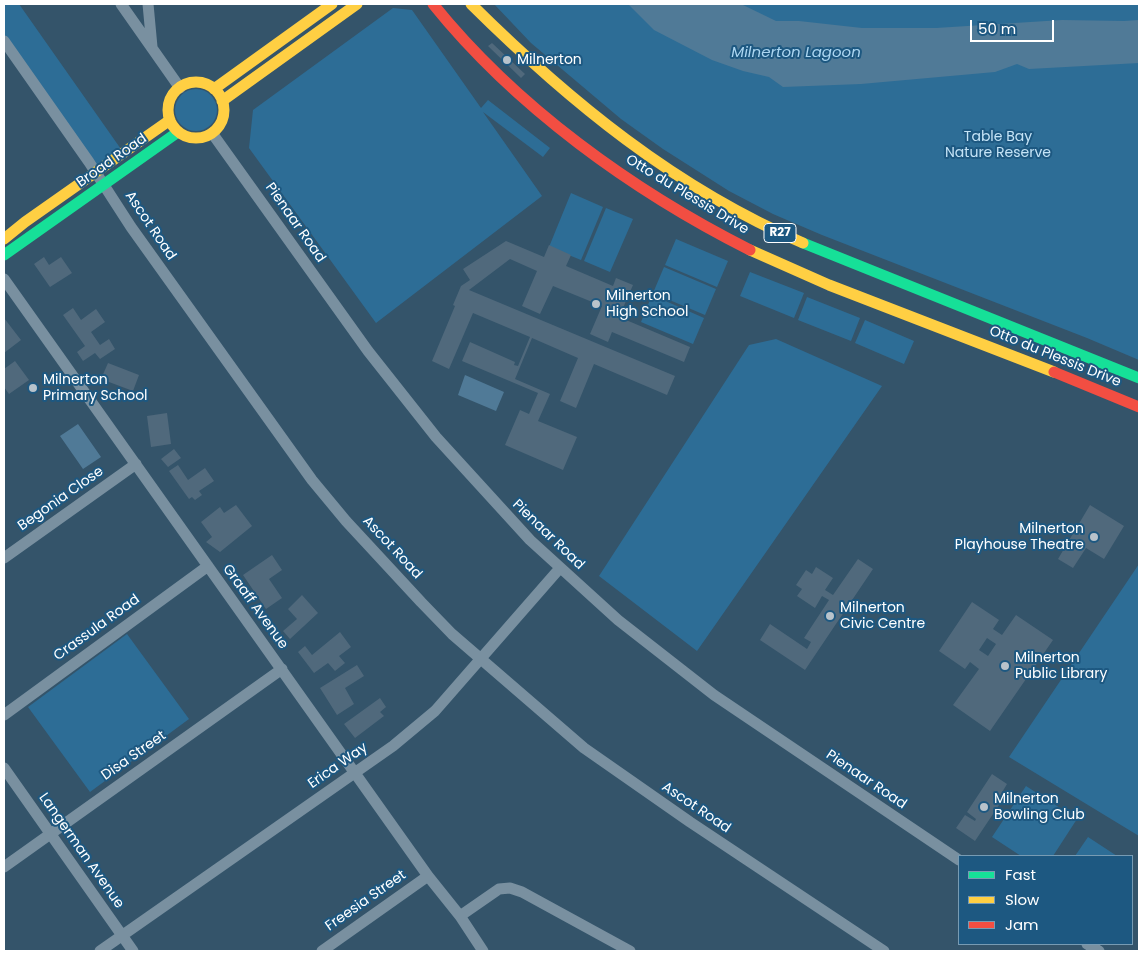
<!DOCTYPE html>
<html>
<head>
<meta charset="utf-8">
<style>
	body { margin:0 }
	#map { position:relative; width:1143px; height:955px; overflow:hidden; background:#34546a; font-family:Poppins,sans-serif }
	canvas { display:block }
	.frame { position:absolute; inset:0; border:5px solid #fff; pointer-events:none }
	.legend { position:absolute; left:958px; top:855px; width:175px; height:90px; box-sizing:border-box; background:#1d5881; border:1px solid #779bb3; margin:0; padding:6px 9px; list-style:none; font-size:15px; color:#fff }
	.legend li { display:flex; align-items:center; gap:10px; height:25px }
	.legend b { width:25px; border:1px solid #779bb3 }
	.scale { position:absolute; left:970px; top:20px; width:84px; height:22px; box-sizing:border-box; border:2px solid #fff; border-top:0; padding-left:6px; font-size:15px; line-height:18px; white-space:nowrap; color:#fff; -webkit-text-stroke:4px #1d5881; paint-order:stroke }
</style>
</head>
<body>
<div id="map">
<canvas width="1143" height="955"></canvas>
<div class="frame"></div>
<ul class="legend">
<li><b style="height:6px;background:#16e098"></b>Fast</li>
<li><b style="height:6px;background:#ffcf43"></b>Slow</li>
<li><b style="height:6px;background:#f24e42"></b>Jam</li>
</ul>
<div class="scale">50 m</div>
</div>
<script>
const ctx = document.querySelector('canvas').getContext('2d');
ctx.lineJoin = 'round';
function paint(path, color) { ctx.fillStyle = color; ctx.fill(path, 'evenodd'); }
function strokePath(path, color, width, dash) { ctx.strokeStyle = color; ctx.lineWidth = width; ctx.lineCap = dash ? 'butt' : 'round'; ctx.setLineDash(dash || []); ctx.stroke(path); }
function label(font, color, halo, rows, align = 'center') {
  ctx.font = font + ' Poppins,sans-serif'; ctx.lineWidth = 4; ctx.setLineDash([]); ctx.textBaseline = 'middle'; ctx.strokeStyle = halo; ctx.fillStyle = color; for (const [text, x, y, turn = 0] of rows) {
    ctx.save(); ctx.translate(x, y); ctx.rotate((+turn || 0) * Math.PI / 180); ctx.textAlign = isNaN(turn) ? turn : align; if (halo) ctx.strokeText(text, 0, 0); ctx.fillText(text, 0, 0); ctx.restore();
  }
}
paint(new Path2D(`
	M4 4H19L123 152 96 172 4 41Z
	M494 4H1139V360L1087 338 822 235 773 214 729 191 663 149 621 119 531 43Z
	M393 8 412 10 481 108 488 100 550 148 543 157 483 112 542 196 376 323 249 148 253 110Z
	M175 110a21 21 0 1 1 42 0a21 21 0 1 1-42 0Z
	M571 193 603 207 581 260 549 247Z
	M606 208 633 219 610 272 584 261Z
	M676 239 728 261 717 287 665 265Z
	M664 267 716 289 705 315 653 293Z
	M750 272 804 293 794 318 740 296Z
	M652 295 704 318 693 344 641 322Z
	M807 297 860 318 851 341 798 320Z
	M865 320 914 341 904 364 855 343Z
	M776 339 882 386 697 651 599 576 749 345Z
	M1139 564V836L1009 757Z
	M127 634 189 719 90 792 28 707Z
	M1026 786 1077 819 1053 856H1021L992 837Z
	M1088 837 1117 856H1075Z`), '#2d6d96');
paint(new Path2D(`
	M628 4H741L776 21H799L862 28H936L1062 20 1124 21 1139 20V63L1029 69 1017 64 995 72 861 84 783 87 769 77 743 71 712 60 654 30Z
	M465 375 504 392 496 411 458 395Z
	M78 424 101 457 83 469 60 436Z`), '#507a97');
paint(new Path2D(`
	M492 43 525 74 521 78 488 46Z
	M506 241 544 257 549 245 571 255 566 266 613 286 616 278 633 285 619 317 690 347 684 362 612 332 608 342 590 334 602 306 553 286 540 314 522 306 537 271 510 259 469 290 675 376 667 395 594 364 576 408 560 401 578 358 532 338 515 379 550 394 538 421 577 437 563 470 505 445 520 410 529 414 538 393 462 361 470 342 515 362 514 365 518 366 530 337 473 313 449 369 432 361 455 306 453 305 461 286 470 280 463 269Z
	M44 257 49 265 61 257 72 273 50 287 34 264Z
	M73 308 81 320 96 309 105 322 91 332 100 345 109 339 115 349 100 359 95 353 83 361 77 352 85 346 63 315Z
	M4 318 21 340 4 353Z
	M15 361 29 380 9 394 4 387V369Z
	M108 363 139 375 133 391 101 379Z
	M167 413 171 444 151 447 147 416Z
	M174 449 181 458 168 467 161 459Z
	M178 465 188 480 205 468 214 481 199 491 202 495 195 500 192 497 189 499 169 471Z
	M236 505 252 526 220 552 206 542 212 537 201 522 220 507 224 513Z
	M1090 505 1124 526 1104 559 1086 548 1073 568 1058 559Z
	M272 555 282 570 269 579 282 598 266 609 243 575Z
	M858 559 873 569 805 670 760 640 770 624 807 649 811 642 804 638 829 600 822 596 815 608 797 596 802 589 796 585 806 570 812 574 816 567 833 578 825 590 833 595Z
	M302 595 318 613 290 639 283 631 297 619 288 609Z
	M972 602 999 620 993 629 1002 635 1016 615 1053 640 990 731 953 705 979 669 970 662 965 669 939 651ZM987 638 996 644 988 656 979 650Z
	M340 632 351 647 339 656 345 663 335 671 328 663 314 673 298 652 305 646 312 655Z
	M357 665 364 676 345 688 354 704 337 715 320 688Z
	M380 698 386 707 380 712 384 716 355 738 344 724Z
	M992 774 1007 784 998 799 1001 802 975 841 956 828 965 815 975 821 976 819 967 812Z`), '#50697c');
strokePath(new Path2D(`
	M121 4 180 88
	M148 4 152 47
	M4 41 89 162 131 227 312 480 346 521 421 602 452 634 584 748 690 822 884 951
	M212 133 368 351 436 437 530 540 618 620 714 695 959 860
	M4 279 428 876 460 916 483 951
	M4 558 136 464
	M4 715 208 566
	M4 768 133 951
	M4 867 282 669
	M460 916 499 889 510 888 522 892 630 951
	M1087 944 1099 951
	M100 951 393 746 435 711 560 568
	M322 951 428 876`), '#7990a0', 11);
strokePath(new Path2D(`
	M803 243 1139 378
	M4 255 178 132`), '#16e098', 11);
strokePath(new Path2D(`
	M471 4C569 101 675 188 803 243
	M168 110a28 28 0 1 1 56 0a28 28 0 1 1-56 0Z
	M214 89 332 4
	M222 101 357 4
	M4 239 25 222 170 120
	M750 250 829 285 1054 372`), '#ffcf43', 11);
strokePath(new Path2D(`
	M433 4C516 107 633 191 750 250
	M1054 372 1139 407`), '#f24e42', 11);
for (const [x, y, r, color] of [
	[507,60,5,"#b8c3cb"],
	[596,304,5,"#b8c3cb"],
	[33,388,5,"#b8c3cb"],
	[1094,537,5,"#b8c3cb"],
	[830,616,5,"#b8c3cb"],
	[1005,666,5,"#b8c3cb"],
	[984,807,5,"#b8c3cb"]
]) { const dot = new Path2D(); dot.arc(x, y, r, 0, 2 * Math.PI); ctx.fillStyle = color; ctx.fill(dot); strokePath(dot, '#1d5881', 2); }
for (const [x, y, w] of [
	[780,233,32]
]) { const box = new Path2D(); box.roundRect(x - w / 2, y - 9.5, w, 19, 4); ctx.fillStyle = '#1d5881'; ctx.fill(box); strokePath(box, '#fff', 1); }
label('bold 12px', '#fff', null, [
	["R27",780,233]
]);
label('14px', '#fff', '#1d5881', [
	["Milnerton",517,60],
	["Milnerton",606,296],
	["High School",606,312],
	["Milnerton",43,380],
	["Primary School",43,396],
	["Milnerton",1084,529,"right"],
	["Playhouse Theatre",1084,545,"right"],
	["Milnerton",840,608],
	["Civic Centre",840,624],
	["Milnerton",1015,658],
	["Public Library",1015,674],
	["Milnerton",994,799],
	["Bowling Club",994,815]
], 'left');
label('14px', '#c5e4f7', '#1d5881', [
	["Table Bay",998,137],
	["Nature Reserve",998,153]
]);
label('14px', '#fff', '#1d5881', [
	["Broad Road",112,161,-35],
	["Otto du Plessis Drive",687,195,31],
	["Pienaar Road",295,223,55],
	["Ascot Road",150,226,56],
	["Otto du Plessis Drive",1055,357,22],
	["Begonia Close",61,499,-35],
	["Pienaar Road",548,535,44],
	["Ascot Road",392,548,47],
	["Graaff Avenue",255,607,54],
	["Crassula Road",97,628,-36],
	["Disa Street",134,756,-35],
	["Erica Way",338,766,-35],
	["Pienaar Road",866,780,34],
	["Ascot Road",696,808,34],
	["Langerman Avenue",81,851,55],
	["Freesia Street",366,901,-35]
]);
label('italic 15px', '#acd6f1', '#1d5881', [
	["Milnerton Lagoon",796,53]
]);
</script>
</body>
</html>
